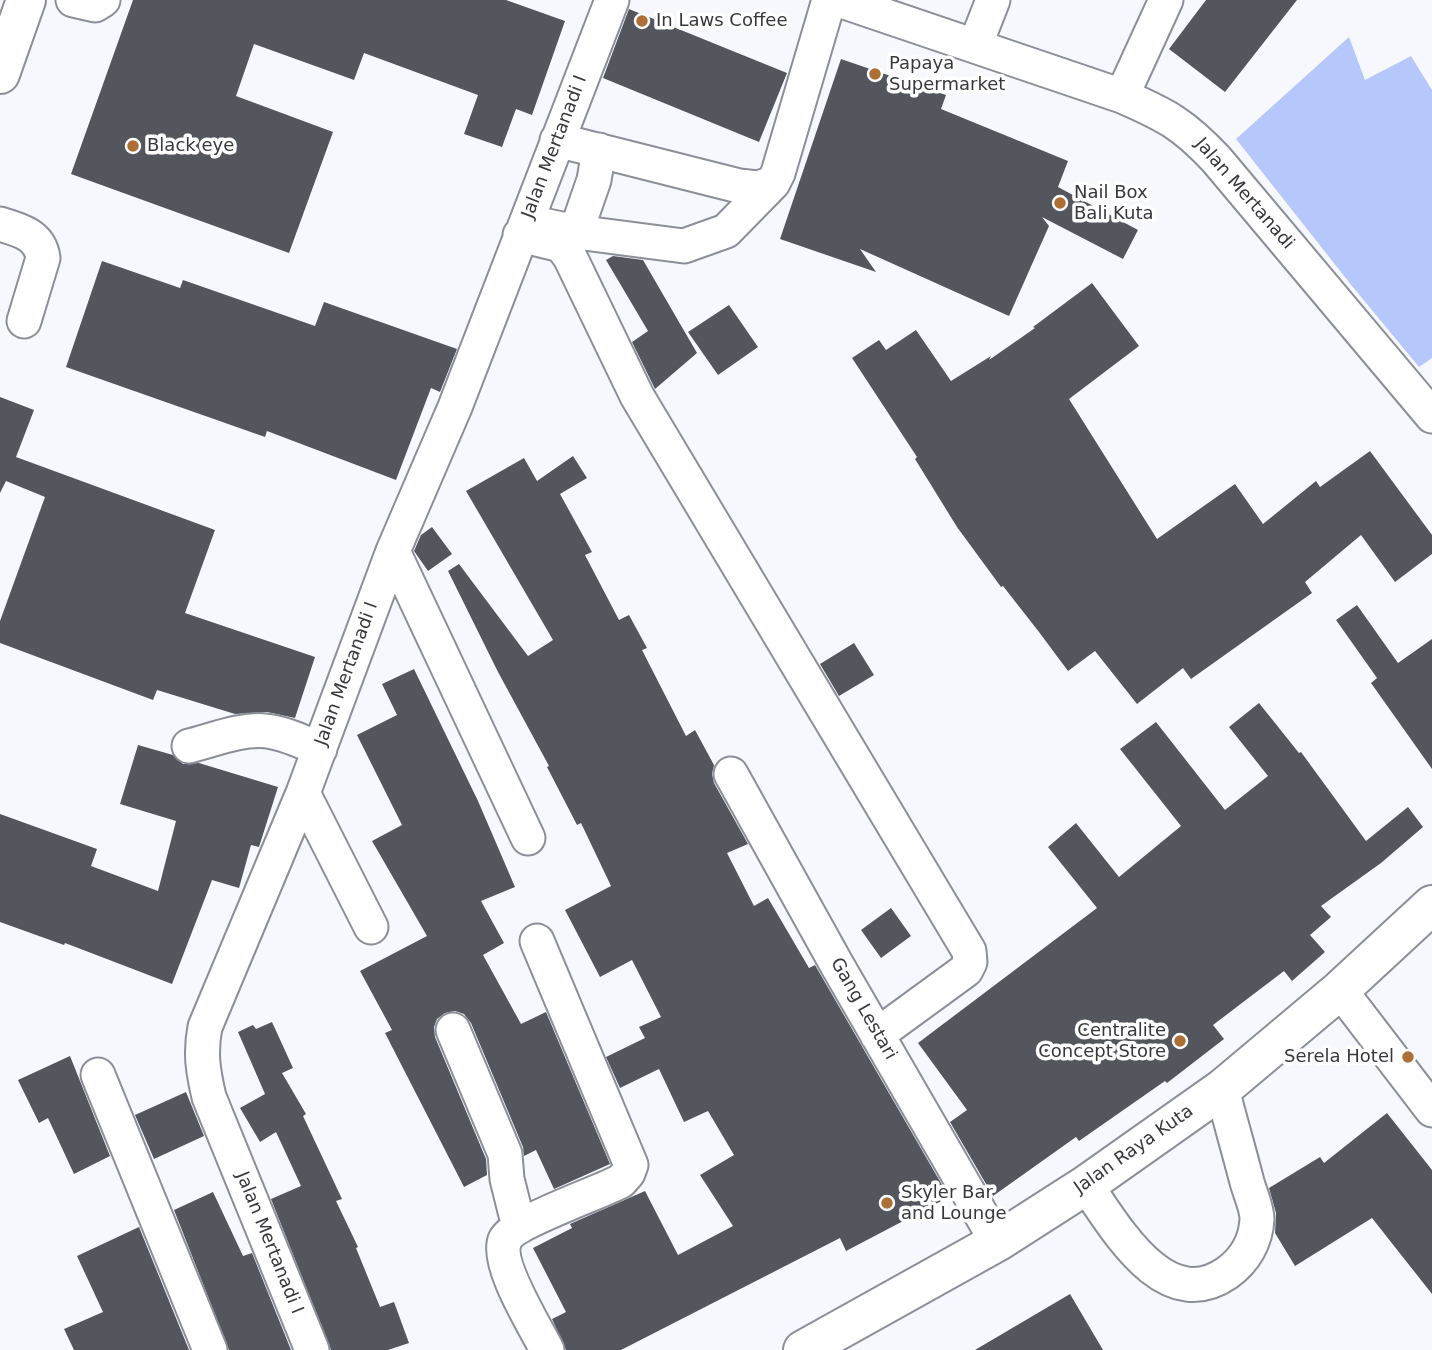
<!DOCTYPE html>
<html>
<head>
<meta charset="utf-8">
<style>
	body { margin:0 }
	canvas { display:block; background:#f6f8fe }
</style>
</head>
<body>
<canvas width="1432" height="1350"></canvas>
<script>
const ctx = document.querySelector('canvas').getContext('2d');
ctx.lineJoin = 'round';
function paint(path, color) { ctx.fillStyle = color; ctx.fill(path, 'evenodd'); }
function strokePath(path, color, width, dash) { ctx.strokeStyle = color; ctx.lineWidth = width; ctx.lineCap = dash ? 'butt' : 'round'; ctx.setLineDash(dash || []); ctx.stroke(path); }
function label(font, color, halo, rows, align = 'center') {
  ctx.font = font + ' "DejaVu Sans",sans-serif'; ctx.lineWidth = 7; ctx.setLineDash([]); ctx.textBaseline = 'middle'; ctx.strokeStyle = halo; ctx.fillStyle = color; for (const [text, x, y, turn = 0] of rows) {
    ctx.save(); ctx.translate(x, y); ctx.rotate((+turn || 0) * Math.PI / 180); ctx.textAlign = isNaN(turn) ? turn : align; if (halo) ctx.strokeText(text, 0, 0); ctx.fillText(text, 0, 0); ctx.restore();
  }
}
paint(new Path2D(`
	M1349 37 1365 80 1411 56 1432 90V358L1419 367 1352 286 1236 139Z`), '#b6c7fb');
paint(new Path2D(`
	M133 0H506L565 21 532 115 516 109 502 147 464 134 478 95 364 53 354 80 254 44 236 96 333 132 289 253 71 174Z
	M1206 0H1297L1225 92 1169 49Z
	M629 9 787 73 759 142 603 78Z
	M841 59 946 95 941 109 1068 161 1058 187 1138 230 1123 259 1042 217 1049 226 1009 316 860 249 876 272 780 239Z
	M613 256 643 260 697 353 655 389 632 342 648 331 606 260Z
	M102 261 180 288 183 280 315 326 324 302 457 349 440 392 431 388 396 480 267 431 265 437 66 367Z
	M1092 283 1139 346 1069 399 1157 539 1235 484 1263 524 1316 481 1320 487 1370 451 1432 535V554L1395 582 1361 535 1305 582 1312 593 1191 679 1183 668 1137 704 1095 651 1068 671 1039 632 1003 586 1001 587 957 527 915 459 917 457 852 358 879 340 886 350 916 330 951 381 991 356 989 360 1035 328 1033 327Z
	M729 305 758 347 718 375 688 332Z
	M0 397 34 410 16 457 215 530 185 613 315 657 295 718 267 712 235 714 157 690 153 700 0 643V621L45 497 6 481 0 493Z
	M573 456 587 478 560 494 592 552 585 555 619 620 629 615 647 648 642 650 686 736 695 730 714 765 712 774 714 783 748 844 727 853 754 906 768 898 809 968 815 965 949 1197 846 1251 840 1238 621 1350H566L552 1319 566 1312 533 1248 572 1228 570 1224 645 1191 678 1255 733 1226 700 1175 734 1155 708 1111 684 1122 659 1069 620 1088 606 1057 645 1038 639 1027 661 1017 632 960 600 977 565 910 611 886 581 823 577 825 547 767 549 766 498 672 448 571 459 564 528 656 553 640 466 491 524 458 537 481Z
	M432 527 452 554 428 571 414 551 421 535Z
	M1357 605 1398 663 1432 639V769L1371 683 1377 678 1336 620Z
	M854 643 874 675 839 696 820 664Z
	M414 669 478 801 515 887 481 901 504 943 483 955 521 1024 546 1012 610 1164 554 1189 536 1150 524 1156 523 1147 471 1023 464 1014 455 1011 445 1013 437 1019 434 1027 435 1037 486 1159 487 1175 464 1187 385 1033 392 1030 360 971 427 936 372 841 402 825 357 735 397 715 382 684Z
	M1259 703 1299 753 1301 752 1366 841 1408 807 1423 827 1381 863 1321 906 1331 917 1310 935 1325 952 1292 981 1284 971 1213 1025 1224 1039 1167 1083 1165 1081 1079 1141 1076 1137 993 1196 950 1122 967 1110 918 1043 1097 908 1048 847 1076 823 1119 877 1181 826 1120 749 1156 722 1225 810 1268 776 1229 727Z
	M138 745 173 755 183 764 199 763 278 787 259 847 251 845 239 888 212 880 172 984 65 943 64 945 0 922V814L97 849 91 866 158 891 176 821 120 804Z
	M891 908 911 936 881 958 861 930Z
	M272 1022 293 1068 282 1073 306 1114 303 1116 342 1199 336 1201 358 1247 356 1248 380 1307 394 1302 409 1343 388 1350H331L271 1199 301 1186 276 1132 260 1142 240 1108 265 1094 238 1032 253 1025 256 1029Z
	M70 1056 110 1156 74 1174 48 1118 39 1123 18 1080Z
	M186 1092 204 1136 154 1159 135 1115Z
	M1387 1113 1432 1170V1294L1372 1218 1295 1266 1275 1233 1276 1213 1269 1188 1320 1157 1324 1163Z
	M213 1192 243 1256 252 1253 291 1350H229L174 1210Z
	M139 1227 189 1350H74L64 1329 103 1312 77 1256Z
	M1070 1294 1103 1350H975Z`), '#54565e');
const minor = new Path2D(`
	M73 0 95 5 103 0
	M839 0 1122 96C1166 115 1183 124 1216 159L1432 416
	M975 46 993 0
	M1122 96 1166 0
	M557 140 739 186 758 188 773 183 778 173 829 0
	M0 224C20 230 40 235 43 258L24 321
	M538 224 576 232 684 246 726 231 773 183
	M576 232 594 180 599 150
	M520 235 561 245 570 257 637 396 969 951 970 962 966 970 877 1035
	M393 551 528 838
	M189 746C213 740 242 728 266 731 285 733 302 742 320 749
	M731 774 837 965 997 1242
	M303 793 371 927
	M537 941 631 1165 628 1173 621 1181C599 1193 513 1222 505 1240 495 1263 536 1328 547 1350
	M1340 990 1432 1110
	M453 1030 505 1154 507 1179 519 1227
	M98 1075 210 1350
	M1086 1185C1116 1228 1165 1316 1227 1273 1245 1260 1256 1241 1257 1219 1257 1208 1250 1193 1247 1182 1239 1151 1230 1120 1222 1089
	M312 1350 209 1097C203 1071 200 1053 205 1027L303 793 393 551 455 407 612 0`);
const major = new Path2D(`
	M803 1350 997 1242 1086 1185 1222 1089 1340 990 1432 905`);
const highway = new Path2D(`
	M0 74 26 0`);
strokePath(minor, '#8c8f98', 37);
strokePath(major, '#8c8f98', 42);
strokePath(highway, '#8c8f98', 42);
strokePath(minor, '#fff', 33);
strokePath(major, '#fff', 38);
strokePath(highway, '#fff', 38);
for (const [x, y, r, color] of [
	[642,21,7,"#ad6f35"],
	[875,74,7,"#ad6f35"],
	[133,146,7,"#ad6f35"],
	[1060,203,7,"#ad6f35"],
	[1180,1041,7,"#ad6f35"],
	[1408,1057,7,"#ad6f35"],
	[887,1203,7,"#ad6f35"]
]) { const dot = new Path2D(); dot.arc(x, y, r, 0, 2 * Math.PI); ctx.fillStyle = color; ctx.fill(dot); strokePath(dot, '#fff', 2.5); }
label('18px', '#37383c', '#fff', [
	["In Laws Coffee",656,21],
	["Papaya",889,64],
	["Supermarket",889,85],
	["Black eye",147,146],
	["Nail Box",1074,193],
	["Bali Kuta",1074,214],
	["Centralite",1166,1031,"right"],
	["Concept Store",1166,1052,"right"],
	["Serela Hotel",1394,1057,"right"],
	["Skyler Bar",901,1193],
	["and Lounge",901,1214]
], 'left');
label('18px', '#37383c', '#fff', [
	["Jalan Mertanadi I",555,147,-69],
	["Jalan Mertanadi",1244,194,49],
	["Jalan Mertanadi I",347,674,-70],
	["Gang Lestari",863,1009,60],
	["Jalan Raya Kuta",1134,1150,-35],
	["Jalan Mertanadi I",269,1243,68]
]);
</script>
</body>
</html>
